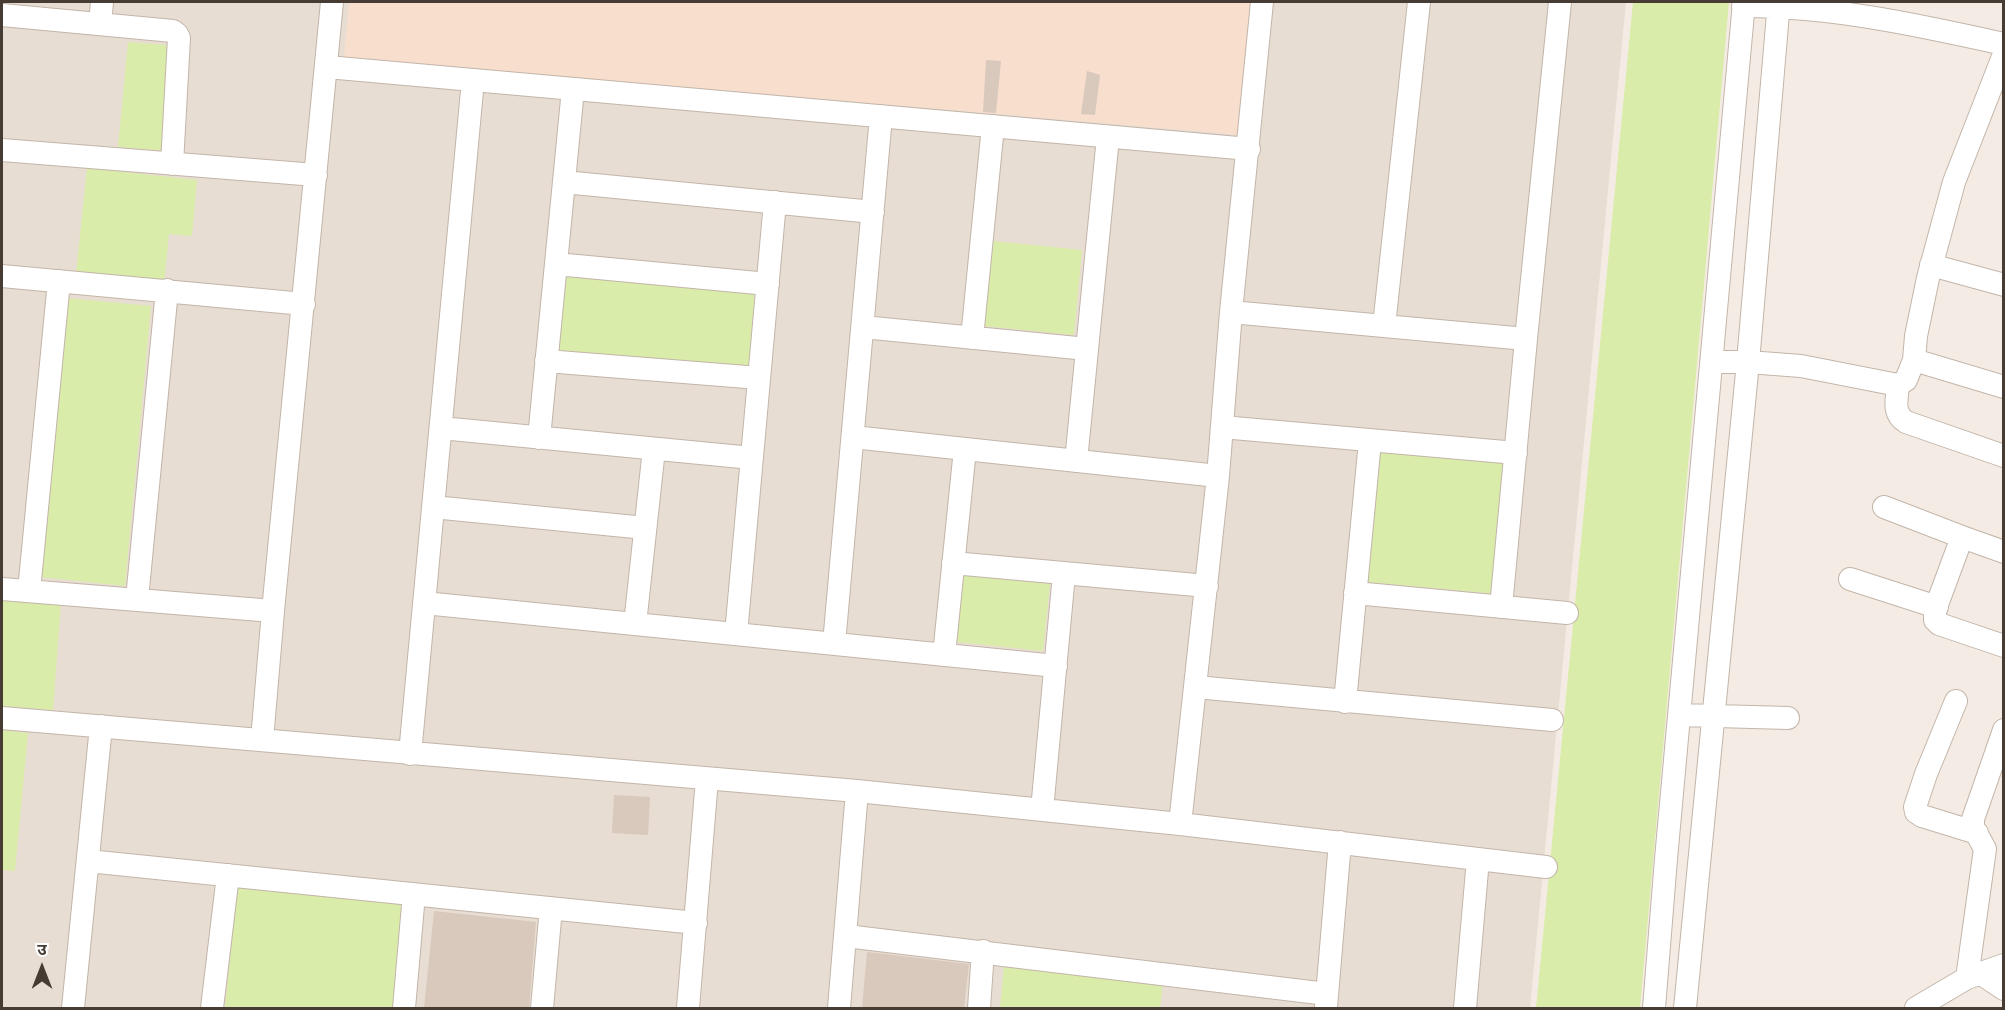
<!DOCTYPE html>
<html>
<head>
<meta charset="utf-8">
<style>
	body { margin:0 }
	#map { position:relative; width:2005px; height:1010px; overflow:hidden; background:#f4ece4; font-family:Jost,"Noto Sans Devanagari",sans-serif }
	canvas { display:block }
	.frame { position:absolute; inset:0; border:3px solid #463c34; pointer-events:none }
	.north { position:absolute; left:12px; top:938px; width:60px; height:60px; -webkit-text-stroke:4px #fff; paint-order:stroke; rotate:0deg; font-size:16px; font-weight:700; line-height:24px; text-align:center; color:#463c34 }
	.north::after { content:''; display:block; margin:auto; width:21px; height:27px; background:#463c34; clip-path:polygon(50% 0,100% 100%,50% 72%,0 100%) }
</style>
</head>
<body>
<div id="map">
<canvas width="2005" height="1010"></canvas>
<div class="frame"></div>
<div class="north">उ</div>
</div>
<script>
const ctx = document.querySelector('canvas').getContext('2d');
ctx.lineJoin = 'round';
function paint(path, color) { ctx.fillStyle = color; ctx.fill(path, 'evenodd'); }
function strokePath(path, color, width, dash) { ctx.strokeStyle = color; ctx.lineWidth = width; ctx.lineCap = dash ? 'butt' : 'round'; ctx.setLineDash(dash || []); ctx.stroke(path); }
paint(new Path2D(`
	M2 2H1626L1530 1008H2Z`), '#e8ddd2');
paint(new Path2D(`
	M349 2H1252L1241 135 344 58Z`), '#f8decd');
paint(new Path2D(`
	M1633 2H1729L1640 1008H1536Z
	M128 42 178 46 169 151 118 147Z
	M87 168 197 180 192 236 169 234 164 283 76 274Z
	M993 241 1082 250 1074 335 984 326Z
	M563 274 755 291 749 366 557 350Z
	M67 298 151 306 125 586 40 577Z
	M1379 449 1511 461 1498 594 1367 582Z
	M963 575 1050 584 1043 651 957 642Z
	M2 599 61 603 53 710 2 706Z
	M2 730 28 733 15 871 2 870Z
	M237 887 404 904 393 1008H225Z
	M1004 964 1163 981 1160 1008H1000Z`), '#daeca9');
paint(new Path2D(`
	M986 60 1001 61 996 113 983 112Z
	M1087 71 1100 75 1095 115 1081 114Z
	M614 795 650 797 648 835 612 833Z
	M434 911 536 922 529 1008H424Z
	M867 952 969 964 964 1008H862Z`), '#d9c8bc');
const minor = new Path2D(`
	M1743 6C1831 6 1918 25 2004 44
	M2 15 173 31 177 34 179 38 172 164
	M100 24 102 2
	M327 67 1249 149
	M2 150 316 175
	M564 182 873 212
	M556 264 768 284
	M1931 265 2004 285
	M2 276 304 304
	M1231 312 1526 339
	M1384 326 1419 2
	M863 327 1087 349
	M972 338 993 126
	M1914 360 2004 387
	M546 361 759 378
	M1712 362H1748L1801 366 1898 385 1906 380 1914 360 1916 336 1928 278 1954 182 2004 54
	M1898 385C1897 400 1892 413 1906 422L2004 456
	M1222 427 1516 453
	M441 428 752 458
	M853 437 1218 476
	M539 438 573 89
	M1076 461 1108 137
	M433 507 645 528
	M1884 507 1962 537 1935 610V620L1939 624 2004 646
	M1962 537 2004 552
	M953 563 1207 586
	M1850 579 1937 607
	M2 589 273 611
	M29 591 59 281
	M1355 593 1567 613
	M137 599 167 290
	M424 603 1056 666
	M1501 607 1526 339 1560 2
	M635 624 654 449
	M736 634 775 202
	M834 644 881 116
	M944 655 965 449
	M1196 687 1552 720
	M1956 701 1926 774 1915 807 1916 812 1922 816 1977 833
	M1345 702 1370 441
	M1680 715 1788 718
	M2 718 857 791 1180 824 1546 867
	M262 740 273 611 332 2
	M410 754 473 80
	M1042 810 1064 574
	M1180 824 1218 476 1231 312 1262 2
	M88 861 696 923
	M846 936 1327 994
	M1980 973 2004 989
	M1967 978 1985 849 1973 827V819L2004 730
	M1326 1007 1340 842
	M73 1008 101 726
	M212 1008 228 875
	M404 1008 414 894
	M542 1008 551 908
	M688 1008 707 779
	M839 1008 857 791
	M979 1008 983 951
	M1465 1008 1478 859
	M1654 1008 1666 859 1744 2
	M1685 1008 1748 362 1779 2
	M1916 1008 1967 978 2004 965`);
strokePath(minor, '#c3b5a9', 24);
strokePath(minor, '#fff', 22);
</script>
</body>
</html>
